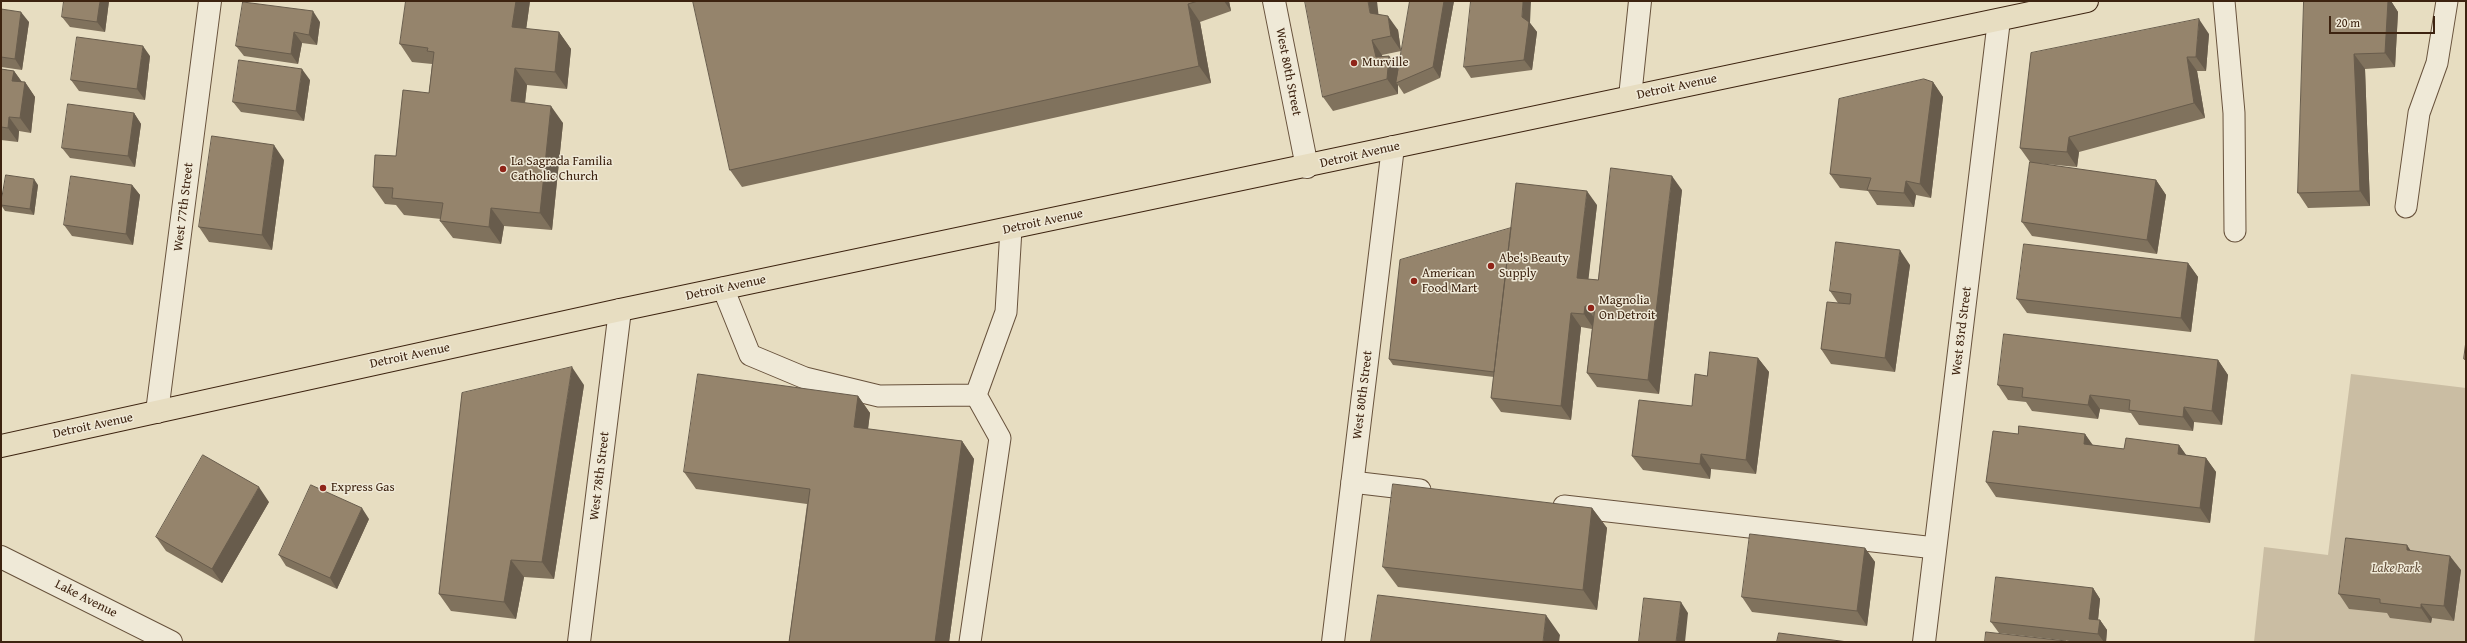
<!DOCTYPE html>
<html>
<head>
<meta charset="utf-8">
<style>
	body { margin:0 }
	#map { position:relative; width:2467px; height:643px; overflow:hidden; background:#e7ddc1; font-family:"Gentium Book Plus",serif }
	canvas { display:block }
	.frame { position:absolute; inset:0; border:2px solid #3d2310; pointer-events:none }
	.scale { position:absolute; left:2329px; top:16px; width:106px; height:18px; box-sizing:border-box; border:2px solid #3d2310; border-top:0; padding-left:5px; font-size:12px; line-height:14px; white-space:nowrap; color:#3d2310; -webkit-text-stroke:3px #efe9d7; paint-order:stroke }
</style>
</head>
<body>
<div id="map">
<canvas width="2467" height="643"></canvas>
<div class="frame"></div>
<div class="scale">20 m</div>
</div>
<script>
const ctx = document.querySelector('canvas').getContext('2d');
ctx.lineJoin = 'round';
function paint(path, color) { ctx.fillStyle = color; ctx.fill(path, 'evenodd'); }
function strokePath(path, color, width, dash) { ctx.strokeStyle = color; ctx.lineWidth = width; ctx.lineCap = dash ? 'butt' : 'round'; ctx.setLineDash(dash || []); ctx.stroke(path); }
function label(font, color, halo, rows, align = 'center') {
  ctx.font = font + ' "Gentium Book Plus",serif'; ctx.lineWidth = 3; ctx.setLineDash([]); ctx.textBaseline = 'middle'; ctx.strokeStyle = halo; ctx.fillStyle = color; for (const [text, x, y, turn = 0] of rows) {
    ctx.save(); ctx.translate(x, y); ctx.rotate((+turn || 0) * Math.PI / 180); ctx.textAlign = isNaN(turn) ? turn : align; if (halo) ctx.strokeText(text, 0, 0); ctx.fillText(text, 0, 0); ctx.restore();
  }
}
paint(new Path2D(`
	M2351 374 2466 388V642H2254L2264 547 2328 555Z`), '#cabda3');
const service = new Path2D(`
	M2224 1 2234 113 2235 231
	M2406 207 2419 113 2437 63 2447 1
	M723 288 750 355 805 378 879 396 976 395
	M1352 482 1420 490
	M1564 506 1935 548
	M970 642 1000 438 976 395 1006 312 1011 229`);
const minor = new Path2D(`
	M1274 1 1307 167
	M1630 97 1640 1
	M157 412 210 1
	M579 642 620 310
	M1333 642 1393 147
	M1924 642 1999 20`);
const tertiary = new Path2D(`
	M1 557 171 642`);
const primary = new Path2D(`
	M1 446 620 310 2087 1`);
strokePath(service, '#68523c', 23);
strokePath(minor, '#68523c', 24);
strokePath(tertiary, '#68523c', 24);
strokePath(primary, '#3d2310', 24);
strokePath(service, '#efe9d7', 21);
strokePath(minor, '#efe9d7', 22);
strokePath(tertiary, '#efe9d7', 22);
strokePath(primary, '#e7ddc1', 22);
paint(new Path2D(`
	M109 1 105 32 70 27 62 17Z
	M406 1H530L526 29 559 32 571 49 567 89 527 85 525 103 563 123 552 230 504 226 501 244 453 238 440 221 441 219 404 215 396 205 385 204 373 187 396 156 429 93 432 64 412 62 400 44Z
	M693 1H1229L1231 11 1200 22 1211 83 742 187 730 170Z
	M1410 1H1454L1440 78 1404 94 1398 85V94L1333 111 1323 97 1378 14 1398 30 1401 51 1382 55V56H1389L1399 70Z
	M2304 1H2391L2398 12 2395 67 2365 69 2370 206 2308 208 2298 193Z
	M1 9 29 22 22 70 1 67Z
	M320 22 317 45 302 43 298 64 244 56 236 46Z
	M1530 23 1537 32 1532 70 1471 78 1464 67Z
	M2209 34 2206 71H2197L2205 118 2079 152 2077 167 2035 163 2156 180 2166 195 2157 254 2032 236 2022 222 2030 162 2020 148Z
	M150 56 145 100 79 91 71 80Z
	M1 69 14 71 22 82H25L35 97 31 133 19 131 18 142 1 140Z
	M310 80 304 121 241 112 233 102Z
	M1933 82 1943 97 1931 198 1916 195 1914 207 1877 205 1868 191 1840 188 1830 174Z
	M134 113 141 124 135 167 70 158 62 148Z
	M284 160 272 250 209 242 199 227Z
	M38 185 34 215 5 211 1 205Z
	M132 185 140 195 133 245 72 236 64 225Z
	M1682 190 1659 394 1597 387 1587 373 1592 329 1581 327 1571 420 1501 412 1491 398 1494 377 1393 365 1389 359 1597 205 1588 279 1598 280Z
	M2188 263 2198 277 2191 332 2027 313 2017 299Z
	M1910 265 1895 372 1831 364 1821 349 1838 303 1830 291Z
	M1758 358 1769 372 1756 474 1711 469 1710 479 1643 470 1632 456 1692 406 1707 376Z
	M2218 360 2228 375 2222 425 2194 422 2193 431 2139 425 2131 413 2100 409 2098 419 2032 411 2026 402 2008 400 1998 385Z
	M584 385 554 579 524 577 516 619 451 611 439 594Z
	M858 396 870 413 868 429 962 441 974 459 949 642H789L807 504 696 489 684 472Z
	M2018 434H2085L2092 445 2124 449 2179 445 2186 455 2206 458 2216 472 2210 523 1996 497 1986 482Z
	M269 502 222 583 166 551 156 537Z
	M1592 508 1607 528 1597 610 1398 587 1383 567Z
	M369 519 337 589 286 566 279 555Z
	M1865 548 1875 562 1867 626 1752 612 1742 597Z
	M2411 551 2461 570 2454 621 2432 618 2431 623 2390 618 2387 613 2349 609 2339 594Z
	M2093 588 2100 599 2098 620H2100L2107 630 2106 642H2078L1999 633 1991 622Z`), '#80725d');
paint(new Path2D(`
	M100 1H109L105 32 97 22Z
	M516 1H530L524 45 512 27Z
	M1224 1H1229L1231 11Z
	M1368 1H1377L1380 28 1370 13Z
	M1444 1H1454L1440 78 1433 67Z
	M1523 1H1531L1530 23 1537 32 1532 70 1524 60 1522 17Z
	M2388 1H2391L2398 12 2395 67 2385 53Z
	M1188 4 1200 22 1211 83 1199 66Z
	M313 11 320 22 317 45 309 35Z
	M21 12 29 22 22 70 15 59Z
	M1388 16 1398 30 1401 51 1391 36Z
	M2199 19 2209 34 2206 71 2196 57Z
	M294 32 302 43 298 64 291 54Z
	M559 32 571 49 567 89 555 72Z
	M1372 40 1382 55 1386 71 1376 57Z
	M143 46 150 56 145 100 137 89Z
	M2354 54 2365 69 2370 206 2360 191Z
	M1389 56 1399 70 1396 83 1398 85V94L1387 79Z
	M2187 57 2197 71 2205 118 2194 103Z
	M515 68 527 85 523 119 511 101Z
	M302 69 310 80 304 121 296 111Z
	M14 71 24 85 12 81Z
	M25 82 35 97 31 133 20 118Z
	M1933 82 1943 97 1931 198 1920 184Z
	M551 106 563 123 552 230 540 213Z
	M134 113 141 124 135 167 128 156Z
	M9 117 19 131 18 142 8 128Z
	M2069 137 2079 152 2077 167 2067 152Z
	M274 145 284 160 272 250 262 235Z
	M1672 176 1682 190 1659 394 1648 380Z
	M34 179 38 185 34 215 30 209Z
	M2156 180 2166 195 2157 254 2147 240Z
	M1906 181 1916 195 1914 207 1904 193Z
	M132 185 140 195 133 245 126 234Z
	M1587 191 1597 205 1587 292 1577 278Z
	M491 208 504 226 501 244 489 227Z
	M1900 250 1910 265 1895 372 1885 358Z
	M2188 263 2198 277 2191 332 2181 318Z
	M1585 306 1596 320 1594 329 1584 314Z
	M1571 313 1581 327 1571 420 1561 406Z
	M1758 358 1769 372 1756 474 1746 460Z
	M2218 360 2228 375 2222 425 2212 411Z
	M572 367 584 385 554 579 542 562Z
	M2090 395 2100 409 2098 419 2088 405Z
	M858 396 870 413 866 444 854 427Z
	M2184 407 2194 422 2193 431 2183 417Z
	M2085 434 2095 448 2084 444Z
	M962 441 974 459 949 642H935Z
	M2179 445 2189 459 2178 454Z
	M1701 454 1711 469 1710 479 1700 464Z
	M2206 458 2216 472 2210 523 2200 508Z
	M259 487 269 502 222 583 212 569Z
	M362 508 369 519 337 589 330 578Z
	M1592 508 1607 528 1597 610 1583 590Z
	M2407 545 2417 560 2407 550Z
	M1865 548 1875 562 1867 626 1857 611Z
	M2450 556 2461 570 2454 621 2444 606Z
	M511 560 524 577 516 619 504 602Z
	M2093 588 2100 599 2097 630 2089 619Z
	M1681 602 1688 613 1685 642H1676Z
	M2421 604 2432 618 2431 623 2421 608Z
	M1546 615 1560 635 1559 642H1543Z
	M2100 620 2107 630 2106 642H2104L2098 634Z`), '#685c4c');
const building = new Path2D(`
	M64 1H100L97 22 62 17Z
	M406 1H516L512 27 559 32 555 72 515 68 511 101 551 106 540 213 491 208 489 227 440 221 443 203 392 198 393 188 373 187 375 155 396 156 403 90 429 93 434 52 427 51 428 48 400 44Z
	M693 1H1198L1188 4 1199 66 730 170Z
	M1305 1H1368L1370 13 1388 16 1391 36 1372 40 1376 57 1389 56 1387 79 1323 97Z
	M1410 1H1444L1433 67 1396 83Z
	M1471 1H1523L1522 17 1529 22 1524 60 1464 67Z
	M2304 1H2388L2385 53 2354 54 2360 191 2298 193Z
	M243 2 313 11 309 35 294 32 291 54 236 46Z
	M1 9 21 12 15 59 1 57Z
	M2199 19 2196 57H2187L2194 103 2069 137 2067 152 2020 148 2031 53Z
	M77 37 143 46 137 89 71 80Z
	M239 60 302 69 296 111 233 102Z
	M1 69 14 71 12 81 25 82 20 118 9 117 8 128 1 127Z
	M1924 79 1933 82 1920 184 1906 181 1904 193 1867 190 1871 178 1830 174 1839 99Z
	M68 104 134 113 128 156 62 148Z
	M212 136 274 145 262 235 199 227Z
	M2030 162 2156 180 2147 240 2022 222Z
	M1611 168 1672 176 1648 380 1587 373 1595 307 1585 306 1584 314 1571 313 1561 406 1491 398 1516 183 1587 191 1577 278 1598 280Z
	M6 175 34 179 30 209 1 205Z
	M71 176 132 185 126 234 64 225Z
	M1511 228 1494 372 1389 359 1400 260Z
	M1836 242 1900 250 1885 358 1821 349 1827 302 1850 304 1851 294 1830 291Z
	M2024 244 2188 263 2181 318 2017 299Z
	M2004 334 2218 360 2212 411 2184 407 2183 417 2129 410 2130 400 2090 395 2088 405 2022 397 2023 388 1998 385Z
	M2466 341V360L2464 359Z
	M1710 352 1758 358 1746 460 1701 454 1700 464 1632 456 1639 400 1692 406 1695 374 1707 376Z
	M572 367 542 562 511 560 504 602 439 594 462 393Z
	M698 374 858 396 854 427 962 441 935 642H789L810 489 684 472Z
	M2019 426 2085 434 2084 444 2124 449 2126 438 2179 445 2178 454 2206 458 2200 508 1986 482 1993 431 2018 434Z
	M203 455 259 487 212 569 156 537Z
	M1393 484 1592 508 1583 590 1383 567Z
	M311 485 362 508 330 578 279 555Z
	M1750 534 1865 548 1857 611 1742 597Z
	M2346 538 2407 545V550L2450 556 2444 606 2421 604V608L2380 603V599L2339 594Z
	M1996 577 2093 588 2089 619 2100 620 2098 634 1991 622Z
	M1378 595 1546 615 1543 642H1371Z
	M1644 598 1681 602 1676 642H1639Z
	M1986 632 2066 641V642H1985Z
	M1779 633 1848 642H1777Z`);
paint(building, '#95846c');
strokePath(building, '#685c4c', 1);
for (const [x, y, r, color] of [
	[1354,63,4,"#8f2418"],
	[503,169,4,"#8f2418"],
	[1491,266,4,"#8f2418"],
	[1414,281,4,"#8f2418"],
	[1591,308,4,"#8f2418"],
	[323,488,4,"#8f2418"]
]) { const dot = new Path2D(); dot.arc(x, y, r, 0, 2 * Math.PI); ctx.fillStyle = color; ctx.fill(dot); strokePath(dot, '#efe9d7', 1.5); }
label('13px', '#3d2310', '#efe9d7', [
	["Murville",1362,63],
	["La Sagrada Familia",511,162],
	["Catholic Church",511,177],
	["Abe's Beauty",1499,259],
	["Supply",1499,274],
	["American",1422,274],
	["Food Mart",1422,289],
	["Magnolia",1599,301],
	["On Detroit",1599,316],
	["Express Gas",331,488]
], 'left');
label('13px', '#3d2310', '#efe9d7', [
	["West 80th Street",1288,72,79],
	["Detroit Avenue",1677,87,-12],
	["Detroit Avenue",1360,155,-13],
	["West 77th Street",184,207,-83],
	["Detroit Avenue",1043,222,-12],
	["Detroit Avenue",726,288,-12],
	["West 83rd Street",1962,331,-83],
	["Detroit Avenue",410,356,-12],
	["West 80th Street",1363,395,-83],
	["Detroit Avenue",93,426,-12],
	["West 78th Street",600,476,-83],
	["Lake Avenue",86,599,27]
]);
label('italic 13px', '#604a35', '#efe9d7', [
	["Lake Park",2396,569]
]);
</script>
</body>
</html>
